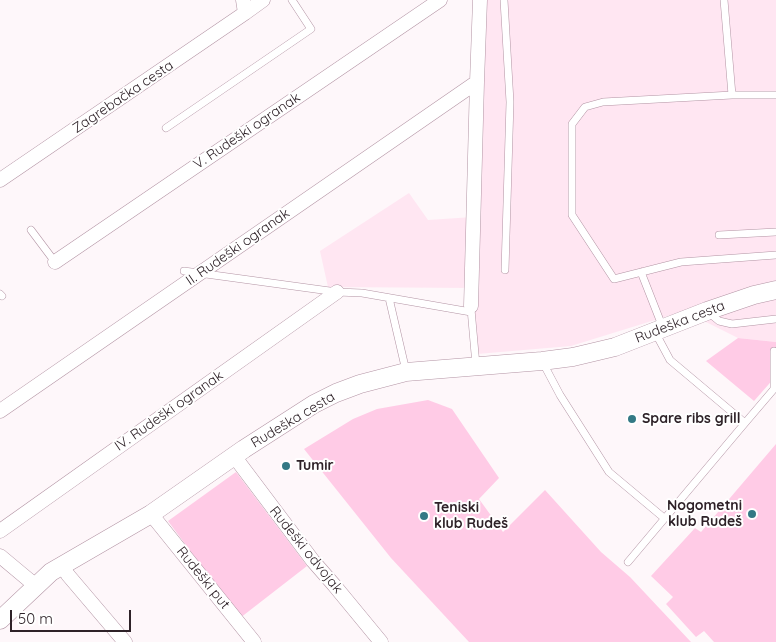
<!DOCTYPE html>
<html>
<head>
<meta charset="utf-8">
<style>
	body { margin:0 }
	#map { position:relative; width:776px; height:642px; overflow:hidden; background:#fef7fa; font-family:Quicksand,sans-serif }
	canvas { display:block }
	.scale { position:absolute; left:10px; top:610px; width:121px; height:22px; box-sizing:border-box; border:2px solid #2e2228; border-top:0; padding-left:6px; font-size:15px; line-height:18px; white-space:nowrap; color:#2e2228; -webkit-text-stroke:4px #fff; paint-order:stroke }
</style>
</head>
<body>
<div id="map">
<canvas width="776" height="642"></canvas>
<div class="scale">50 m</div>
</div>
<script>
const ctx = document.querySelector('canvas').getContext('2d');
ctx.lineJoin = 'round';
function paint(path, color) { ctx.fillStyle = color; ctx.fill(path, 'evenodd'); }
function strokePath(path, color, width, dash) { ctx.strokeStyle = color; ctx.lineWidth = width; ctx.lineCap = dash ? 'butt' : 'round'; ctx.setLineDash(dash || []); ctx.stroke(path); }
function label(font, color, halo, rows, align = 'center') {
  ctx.font = font + ' Quicksand,sans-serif'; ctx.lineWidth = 4; ctx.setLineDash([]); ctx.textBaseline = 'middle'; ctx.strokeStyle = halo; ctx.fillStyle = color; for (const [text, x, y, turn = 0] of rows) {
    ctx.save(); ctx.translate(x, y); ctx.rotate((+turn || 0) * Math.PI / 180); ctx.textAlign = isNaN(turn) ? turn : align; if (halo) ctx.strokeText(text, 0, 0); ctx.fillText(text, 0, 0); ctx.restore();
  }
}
paint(new Path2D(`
	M487 0H776V342L738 338 684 311 571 346 477 354 470 288 328 287 320 251 409 193 428 220 473 217Z`), '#ffe6f2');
paint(new Path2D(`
	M738 338 776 342V376L754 401 706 361Z
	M428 400 452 409 499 478 479 499 503 532 545 490 601 552 630 577 691 642H469L391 558 304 449 353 419 377 409Z
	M776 444V642H714L704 631 696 637 666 604 673 597 651 576 695 528 701 532Z
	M236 472 307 566 240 618 168 521Z`), '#ffcbe6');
const service = new Path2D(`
	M504 0 510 102 505 270
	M724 0 732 95 603 102 585 107 572 124V215L614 279 681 262 776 255
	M732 95H776
	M166 128 311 29 292 0
	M31 230 55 262
	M719 235 776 232
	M184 271 337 292 362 293 471 312
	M641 272 663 328
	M0 294 2 296
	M389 298 406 371
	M471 309 476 365
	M708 312 719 321 732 324 776 319
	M542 361 560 395 609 472 664 518
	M745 423 774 389V351
	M628 562 745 423 670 360 655 332`);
const minor = new Path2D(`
	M243 0 245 13 263 0
	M0 180 245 13
	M55 262 440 0
	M471 306 477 82 480 0
	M0 411 477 82
	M234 456 313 561 334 585 381 642
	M151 514 254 642
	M0 531 337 292
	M0 556 36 586
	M62 565 68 575 125 642`);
const tertiary = new Path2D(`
	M0 620 51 572 151 514 244 449 314 404 336 393 360 384 406 372 542 361 573 357 615 347 707 311 754 295 776 290`);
strokePath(service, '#b394a4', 8);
strokePath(minor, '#b394a4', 15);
strokePath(tertiary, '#b394a4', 19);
strokePath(service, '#fff', 7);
strokePath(minor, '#fff', 14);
strokePath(tertiary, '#fff', 18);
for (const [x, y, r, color] of [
	[632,419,5,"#337985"],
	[286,466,5,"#337985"],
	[752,514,5,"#337985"],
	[424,516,5,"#337985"]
]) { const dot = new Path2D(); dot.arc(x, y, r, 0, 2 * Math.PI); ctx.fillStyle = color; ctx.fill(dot); strokePath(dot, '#fff', 2); }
label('14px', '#2e2228', '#fff', [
	["Zagrebačka cesta",123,97,-34],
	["V. Rudeški ogranak",247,131,-34],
	["II. Rudeški ogranak",238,247,-35],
	["Rudeška cesta",680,322,-21],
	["IV. Rudeški ogranak",169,411,-35],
	["Rudeška cesta",293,420,-31],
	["Rudeški odvojak",306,550,51],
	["Rudeški put",203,578,51]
]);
label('bold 14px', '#2e2228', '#fff', [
	["Spare ribs grill",642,419],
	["Tumir",296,466],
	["Nogometni",742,506,"right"],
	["klub Rudeš",742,522,"right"],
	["Teniski",434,508],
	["klub Rudeš",434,524]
], 'left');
</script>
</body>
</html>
